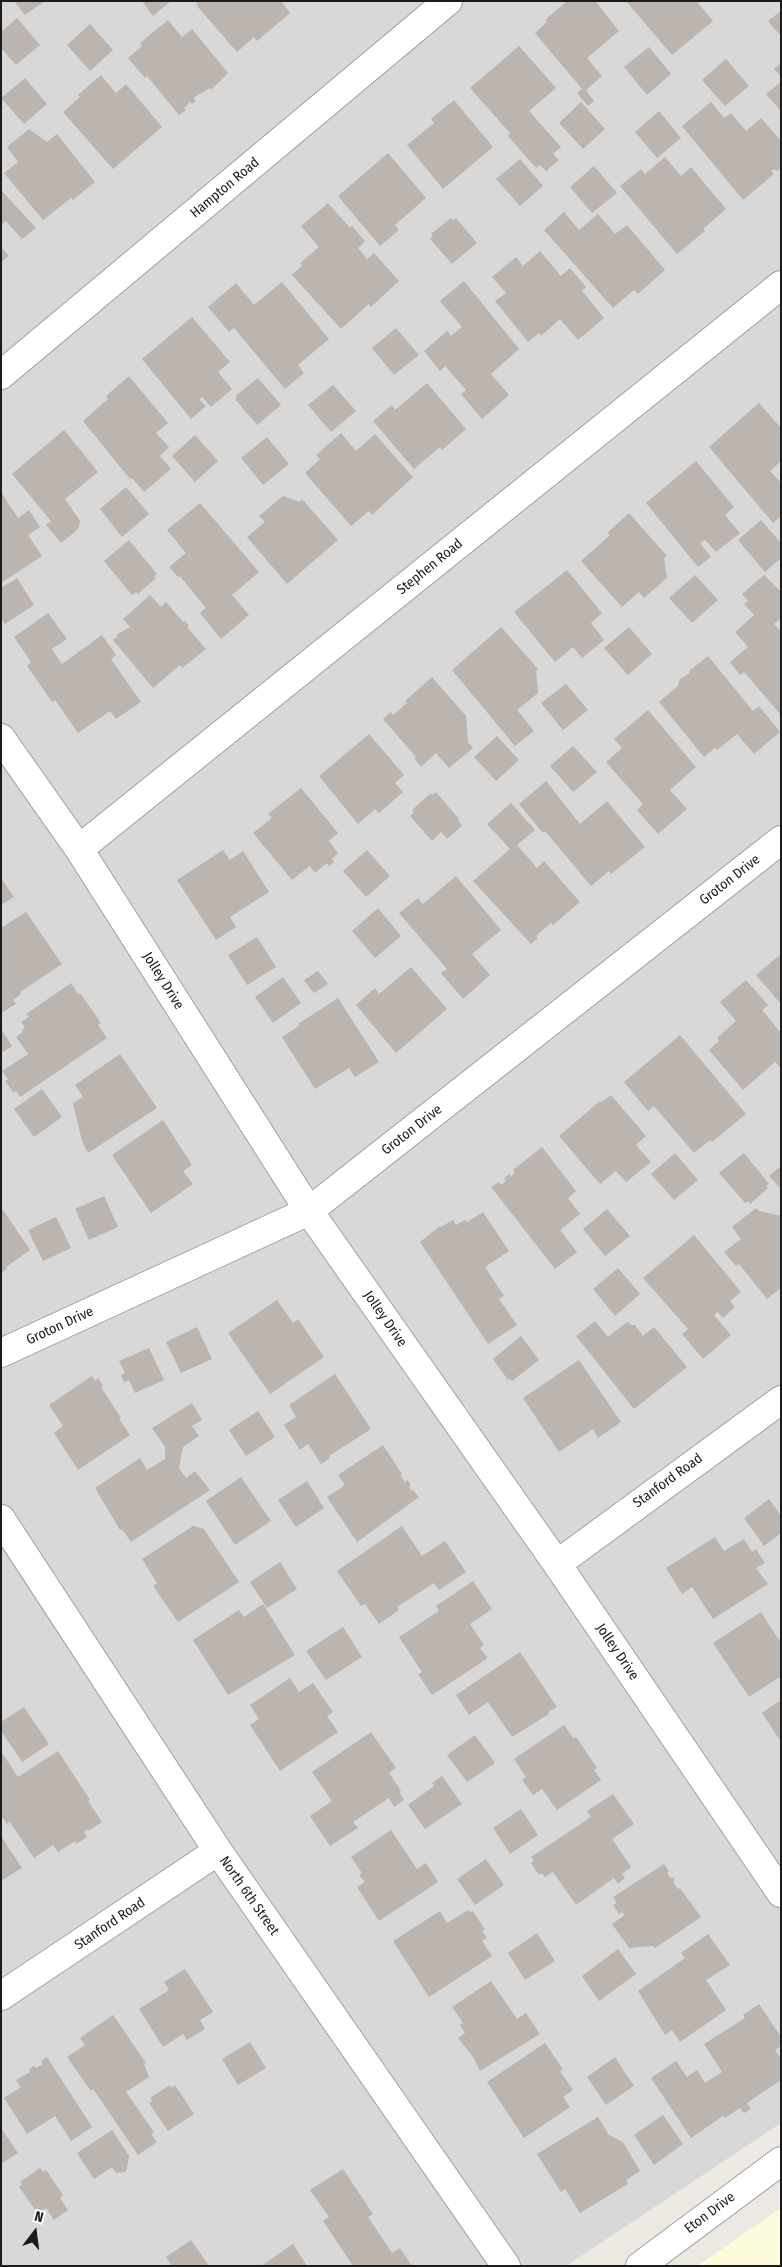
<!DOCTYPE html>
<html>
<head>
<meta charset="utf-8">
<style>
	body { margin:0 }
	#map { position:relative; width:782px; height:2267px; overflow:hidden; background:#ece8e2; font-family:"Fira Sans Condensed",sans-serif }
	canvas { display:block }
	.frame { position:absolute; inset:0; border:2px solid #1b1b1b; pointer-events:none }
	.north { position:absolute; left:10px; top:2207px; width:50px; height:50px; -webkit-text-stroke:4px #fff; paint-order:stroke; rotate:15deg; font-size:14px; font-weight:700; line-height:20px; text-align:center; color:#1b1b1b }
	.north::after { content:''; display:block; margin:auto; width:18px; height:22px; background:#1b1b1b; clip-path:polygon(50% 0,100% 100%,50% 72%,0 100%) }
</style>
</head>
<body>
<div id="map">
<canvas width="782" height="2267"></canvas>
<div class="frame"></div>
<div class="north">N</div>
</div>
<script>
const ctx = document.querySelector('canvas').getContext('2d');
ctx.lineJoin = 'round';
function paint(path, color) { ctx.fillStyle = color; ctx.fill(path, 'evenodd'); }
function strokePath(path, color, width, dash) { ctx.strokeStyle = color; ctx.lineWidth = width; ctx.lineCap = dash ? 'butt' : 'round'; ctx.setLineDash(dash || []); ctx.stroke(path); }
function label(font, color, halo, rows, align = 'center') {
  ctx.font = font + ' "Fira Sans Condensed",sans-serif'; ctx.lineWidth = 4; ctx.setLineDash([]); ctx.textBaseline = 'middle'; ctx.strokeStyle = halo; ctx.fillStyle = color; for (const [text, x, y, turn = 0] of rows) {
    ctx.save(); ctx.translate(x, y); ctx.rotate((+turn || 0) * Math.PI / 180); ctx.textAlign = isNaN(turn) ? turn : align; if (halo) ctx.strokeText(text, 0, 0); ctx.fillText(text, 0, 0); ctx.restore();
  }
}
paint(new Path2D(`
	M1 1H781V2123L566 2266H1Z`), '#d9d8d8');
paint(new Path2D(`
	M781 2208V2266H697Z`), '#fcfbdb');
paint(new Path2D(`
	M14 1H45L25 15Z
	M142 1H171L153 16Z
	M195 1H281L290 13 257 41 254 37 237 52 197 6 198 5Z
	M567 1H595L619 31 587 58 602 76 586 90 594 101 588 106 577 93 582 89 535 33 547 22 545 20Z
	M626 1H700L698 3 713 21 672 55Z
	M781 11V36L768 21Z
	M17 18 40 45 16 65 1 48V32Z
	M168 20 182 37 192 29 228 73 211 90 210 88 193 98 196 101 192 104 190 102 184 108 186 110 179 115 147 76 145 78 128 58 142 46 140 43Z
	M90 24 113 50 90 71 67 45Z
	M519 46 556 88 529 111 561 147 553 154 559 160 546 171 540 165 536 168 508 136 510 133 470 88Z
	M649 47 671 74 647 95 624 67Z
	M726 59 749 86 725 106 702 80Z
	M781 63V77L774 69Z
	M101 75 116 93 126 84 162 127 113 169 63 112 80 97 78 95Z
	M25 78 47 104 24 124 1 98Z
	M781 82V111L766 94Z
	M454 100 493 147 443 189 407 145 434 123 431 119Z
	M581 102 605 129 583 149 559 123Z
	M711 102 724 118 731 113 746 131 761 118 781 141V168L777 171 774 169 771 171 774 174 743 200 682 126Z
	M659 111 681 138 657 158 635 132Z
	M29 129 47 142 57 134 95 182 73 200 71 198 43 220 4 173 18 162 7 147Z
	M388 153 426 198 395 225 399 230 380 246 338 196Z
	M665 157 681 176 691 167 726 209 703 229 705 231 677 254 620 186 641 169 645 174Z
	M520 159 543 186 520 206 496 179Z
	M594 166 617 193 592 213 570 187Z
	M1 190 36 228 22 239 6 221 1 225Z
	M328 203 350 228 352 226 365 241 358 248 367 259 374 253 399 281 371 307 369 304 341 329 292 275 302 266 300 263 319 247 301 226Z
	M564 212 579 230 598 214 615 234 627 225 665 270 638 294 634 290 613 308 544 230Z
	M451 218 453 220 456 218 477 243 452 264 430 239 433 236 431 234Z
	M1 247 9 256 1 262Z
	M540 251 561 276 570 268 586 287 582 291 604 318 578 340 560 319 541 336 539 333 528 342 495 301 506 293 492 277 516 257 523 266Z
	M464 281 519 349 491 374 509 395 482 419 461 394 466 390 445 366 440 371 424 351 447 331 451 336 462 327 440 301Z
	M282 282 329 339 298 365 304 373 285 389 234 328 229 332 208 307 236 283 254 305Z
	M192 317 230 362 218 372 232 389 211 407 202 397 199 399 206 406 191 419 142 359Z
	M396 328 419 355 394 375 372 348Z
	M129 376 168 423 156 433 169 447 160 456 171 469 144 492 132 478 130 479 83 421 108 399 106 396Z
	M258 378 281 405 257 425 235 399 237 397 235 396Z
	M427 383 466 429 442 450 440 447 414 469 373 421 392 405 395 410Z
	M333 385 356 411 331 432 308 405Z
	M759 403 781 428V461L770 471 781 483V516L773 523 709 447Z
	M64 430 98 472 65 499 80 521 79 527 75 532 61 543 46 525 51 521 12 474Z
	M341 433 356 451 375 434 413 477 372 515 369 511 351 526 305 473 320 459 316 455Z
	M195 435 218 461 195 482 172 456Z
	M267 437 289 464 263 485 241 458Z
	M696 461 734 507 725 515 740 533 716 552 705 540 700 543 711 557 698 567 646 503Z
	M126 487 149 514 122 537 100 509Z
	M1 492 18 518 29 510 40 527 28 535 42 556 1 583Z
	M283 496 300 502 302 499 338 540 287 584 247 537 265 522 259 516Z
	M200 503 259 572 232 595 249 615 221 639 200 613 206 608 180 576 178 577 169 567 186 553 167 530Z
	M629 513 667 556 664 558 667 578 644 598 639 592 622 607 581 561 610 535 607 533Z
	M761 520 781 543V558L765 572 738 540Z
	M129 540 157 574 154 576 156 578 138 594 136 592 132 595 104 561Z
	M567 570 602 613 591 623 604 640 582 658 573 647 555 662 514 612Z
	M695 575 718 600 692 623 669 598Z
	M764 575 781 592V618L774 624 781 632V715L744 672 740 675 730 662 748 647 735 632 754 615 744 604 748 601 742 594Z
	M17 578 34 605 5 624 1 618V588Z
	M150 595 161 607 166 602 183 622 185 621 189 626 187 627 206 649 182 668 180 665 153 688 113 640 117 637 116 635 130 627 123 619Z
	M48 613 67 639 52 649 62 664 102 635 116 655 111 659 141 702 116 719 110 711 78 733 55 700 52 702 27 666 31 662 14 637Z
	M501 627 538 669 536 671 538 693 517 710 534 731 515 746 452 670Z
	M629 627 652 654 628 675 604 648Z
	M708 656 753 711 759 706 780 732 754 754 737 734 717 750 715 748 704 757 659 702 678 686 680 679 690 673 689 671Z
	M432 677 466 716 468 742 473 748 449 768 436 753 421 767 414 758 416 757 383 719 391 712 393 715 407 703 405 701Z
	M566 684 588 710 563 730 541 703Z
	M648 710 696 767 670 790 687 809 658 834 637 810 643 804 606 762 622 748 614 739Z
	M369 734 404 775 395 783 403 792 379 813 375 809 358 824 319 776Z
	M497 736 519 760 496 781 474 757Z
	M573 746 597 772 573 792 550 766Z
	M546 781 580 824 607 801 645 847 611 874 609 871 591 886 545 831 543 833 519 804Z
	M301 788 338 833 329 841 338 853 332 859 334 862 329 866 327 863 315 873 310 866 292 880 253 833 272 818 268 814Z
	M436 792 459 819 458 820 462 826 447 839 441 832 432 841 410 816 414 812 412 810 431 793 432 795Z
	M511 803 535 830 517 845 537 868 544 861 580 902 553 925 551 923 536 936 538 938 531 944 473 881 510 849 487 824Z
	M223 850 230 860 243 851 269 892 230 917 236 927 216 940 177 880Z
	M367 850 390 876 366 897 343 871Z
	M456 876 501 930 472 954 490 975 463 999 441 973 447 969 399 913 418 898 423 904Z
	M1 878 14 897 1 905Z
	M378 908 401 936 375 958 352 931Z
	M26 912 62 964 20 992 21 994 13 1000 16 1004 1 1013V928Z
	M257 937 276 967 247 985 228 955Z
	M781 954V1004L756 975Z
	M411 967 447 1009 396 1053 356 1005 375 988 379 994Z
	M318 971 328 984 314 993 304 980Z
	M283 977 301 1003 273 1023 255 997Z
	M746 980 768 1005 762 1010 781 1033V1068L775 1062 743 1090 709 1050 719 1041 717 1038 736 1021 720 1002Z
	M71 983 78 994 80 993 101 1023 98 1025 107 1038 20 1097 16 1091 13 1092 5 1081 8 1079 2 1071 28 1054 16 1037 23 1032 22 1030 25 1027 21 1022 29 1017 26 1014Z
	M338 998 379 1062 355 1077 349 1068 315 1089 282 1037 299 1026 298 1024Z
	M1 1029 12 1046 1 1053Z
	M680 1035 746 1114 712 1142 710 1140 694 1153 654 1106 648 1111 624 1082Z
	M120 1054 157 1108 88 1153 82 1141 73 1103 83 1097 75 1085Z
	M42 1089 62 1117 34 1137 14 1109Z
	M611 1095 646 1136 636 1145 651 1162 626 1182 616 1171 600 1184 559 1136 600 1101 602 1102Z
	M163 1120 192 1165 183 1171 193 1184 151 1213 112 1155Z
	M542 1147 576 1191 568 1198 580 1214 560 1230 577 1252 555 1269 491 1187 499 1182 501 1185 506 1181 504 1178 509 1174 511 1176 515 1173 513 1170Z
	M675 1153 698 1180 674 1200 651 1174Z
	M744 1153 769 1184 766 1186 768 1188 750 1204 748 1201 745 1203 719 1173Z
	M781 1166V1189L769 1176Z
	M104 1196 118 1227 89 1240 75 1209Z
	M1 1207 30 1250 6 1267 7 1269 1 1273Z
	M756 1208 759 1211 781 1216V1288L767 1299 739 1264 736 1266 724 1252 741 1239 732 1227Z
	M607 1209 630 1236 605 1256 583 1229Z
	M483 1212 509 1251 485 1267 504 1296 499 1299 517 1325 488 1344 420 1242 440 1226 441 1227 453 1220 456 1225 465 1220 467 1222Z
	M56 1217 71 1248 43 1261 28 1230Z
	M694 1235 741 1292 730 1301 735 1307 723 1318 718 1312 714 1315 731 1335 703 1359 682 1334 688 1329 643 1278Z
	M618 1268 640 1294 615 1316 593 1289Z
	M277 1300 293 1323 298 1319 324 1357 270 1394 228 1333Z
	M595 1321 608 1337 627 1322 632 1325H635L643 1336 654 1327 687 1367 634 1409 576 1336Z
	M197 1327 212 1359 181 1373 166 1342Z
	M521 1336 539 1360 512 1381 510 1379 508 1380 493 1359Z
	M149 1348 164 1380 135 1393 129 1380 124 1382 121 1375 125 1373 119 1361Z
	M579 1360 621 1422 598 1438 593 1429 559 1452 523 1398Z
	M335 1374 371 1429 329 1456 330 1458 321 1464 308 1444 300 1450 284 1425 296 1417 289 1405Z
	M92 1376 95 1381 98 1378 103 1386 101 1387 121 1418 119 1419 130 1435 78 1470 54 1433 63 1426 49 1405Z
	M192 1403 202 1420 192 1426 199 1436 183 1447 179 1468 186 1478 195 1471 210 1490 131 1542 122 1529 120 1530 95 1488 140 1458 147 1470 165 1459V1447L152 1428Z
	M258 1411 275 1437 246 1456 229 1430Z
	M383 1445 402 1474 400 1475 405 1482 407 1480 411 1485 409 1487 412 1491 413 1490 419 1497 357 1542 327 1497 345 1485 338 1475Z
	M241 1477 271 1521 235 1545 206 1501Z
	M307 1481 324 1508 296 1527 278 1500Z
	M769 1499 781 1516V1533L764 1546 744 1518Z
	M193 1526 204 1529 239 1582 178 1622 153 1586 157 1583 142 1559Z
	M402 1526 422 1556 445 1541 466 1572 439 1590 434 1583 397 1607 399 1610 379 1624 365 1604 361 1606 337 1571Z
	M715 1537 724 1551 744 1539 752 1552 756 1549 765 1563 756 1568 768 1584 713 1619 692 1587 682 1594 666 1568Z
	M280 1562 297 1589 267 1608 250 1582Z
	M473 1581 492 1609 470 1624 484 1645 480 1648 488 1658 432 1695 418 1674 422 1672 399 1637 439 1611 436 1606Z
	M263 1604 295 1655 228 1695 193 1640 239 1610 244 1617Z
	M761 1612 781 1643V1676L749 1697 713 1643Z
	M343 1627 362 1657 326 1680 306 1651Z
	M520 1652 557 1707 548 1712 549 1714 512 1737 488 1702 469 1715 456 1695Z
	M290 1678 299 1692 313 1683 333 1712 327 1716 338 1732 280 1771 250 1725 259 1719 250 1705Z
	M781 1700V1742L762 1713Z
	M24 1707 49 1744 22 1762 1 1731V1722Z
	M564 1725 573 1738 576 1737 597 1768 594 1770 601 1780 557 1810 542 1789 533 1795 522 1780 526 1777 514 1759Z
	M371 1732 396 1768 389 1773 401 1791 399 1792 404 1800 394 1807 389 1798 353 1822 358 1828 330 1846 310 1816 332 1801 312 1772Z
	M475 1735 495 1763 467 1782 447 1755Z
	M1 1751 18 1777 58 1751 90 1800 88 1801 102 1822 88 1831V1829L84 1832 87 1837 76 1844 75 1841 58 1852 53 1845 34 1858 10 1822 7 1824 1 1815Z
	M442 1776 462 1804 425 1829 408 1805 434 1786 432 1783Z
	M613 1794 634 1824 612 1839 631 1867 622 1874 625 1878 618 1884 614 1878 576 1905 553 1872 545 1877 542 1873 539 1875 531 1863 534 1861 531 1857 591 1817 587 1811Z
	M521 1809 538 1835 510 1854 493 1828Z
	M391 1830 417 1869 426 1863 438 1882 379 1921 357 1887 365 1882 359 1875 362 1873 351 1857Z
	M1 1836 22 1868 1 1881Z
	M486 1859 504 1885 475 1905 457 1879Z
	M664 1864 669 1871 667 1873 671 1879 673 1877 675 1881 673 1882 678 1889 680 1888 701 1917 655 1948 653 1946 629 1948 612 1924 625 1915 622 1912 619 1914 613 1905 617 1903 613 1897Z
	M468 1910 470 1912 473 1911 485 1930 482 1931 487 1938 482 1941 492 1956 429 1997 393 1941 440 1911 447 1923Z
	M537 1933 555 1961 525 1980 508 1953Z
	M708 1934 730 1965 706 1980 726 2010 680 2042 672 2030 665 2035 638 1991 685 1958 681 1953Z
	M618 1949 636 1974 599 2001 582 1976Z
	M185 1969 213 2012 200 2020 205 2029 187 2040 183 2034 163 2047 139 2009 169 1990 164 1982Z
	M491 1981 517 2019 526 2013 540 2034 480 2071 474 2058 458 2038 465 2033 460 2025 463 2023 452 2007Z
	M759 2004 781 2037V2046L775 2050 781 2059V2080L747 2103 751 2109 744 2113 740 2108 725 2118 723 2116 691 2138 651 2078 676 2061 687 2077 697 2070 705 2083 722 2072 704 2044 745 2018 743 2015Z
	M113 2015 146 2063 144 2064 149 2077 126 2092 154 2132 151 2134 157 2142 138 2155 93 2089 91 2091 67 2057 85 2045 80 2038Z
	M250 2042 266 2068 238 2085 222 2059Z
	M545 2043 563 2069 560 2071 573 2090 563 2097 570 2107 524 2138 487 2082Z
	M47 2057 92 2127 71 2141 55 2116 27 2134 4 2098 21 2087 16 2080 30 2072 29 2069 34 2066 36 2068 43 2064 41 2061Z
	M615 2057 634 2086 606 2105 587 2077Z
	M170 2085 171 2088 175 2085 194 2114 168 2131 149 2103 152 2101 150 2098Z
	M663 2115 683 2144 654 2165 634 2135Z
	M598 2117 609 2135 623 2142 640 2171 626 2180 628 2184 580 2213 565 2189 561 2192 537 2154Z
	M1 2128 18 2153 1 2164Z
	M112 2130 129 2156 127 2169 125 2172 116 2173 112 2167 94 2179 77 2153Z
	M40 2168 43 2172 46 2170 63 2195 60 2198 68 2210 54 2220 46 2208 38 2214 19 2187 22 2184 20 2182Z
	M343 2169 373 2214 368 2217 392 2253 400 2248 412 2266H353L323 2221 329 2217 310 2190Z
	M191 2240 209 2266H172L166 2257Z
	M293 2244 307 2266H261Z`), '#bcb4af');
const minor = new Path2D(`
	M1 375 448 1
	M1 738 79 849 309 1211 557 1564 781 1893
	M79 849 781 285
	M1 1353 309 1211 781 840
	M1 1519 218 1851 506 2266
	M557 1564 781 1400
	M1 1996 218 1851
	M640 2266 781 2161`);
strokePath(minor, '#9f9f9f', 30);
strokePath(minor, '#fff', 28);
label('14px', '#1b1b1b', '#fff', [
	["Hampton Road",225,188,-40],
	["Stephen Road",430,567,-39],
	["Groton Drive",730,880,-38],
	["Jolley Drive",163,981,58],
	["Groton Drive",412,1130,-38],
	["Jolley Drive",385,1319,55],
	["Groton Drive",60,1326,-25],
	["Stanford Road",668,1481,-36],
	["Jolley Drive",617,1652,56],
	["North 6th Street",249,1896,55],
	["Stanford Road",110,1924,-34],
	["Eton Drive",710,2213,-37]
]);
</script>
</body>
</html>
